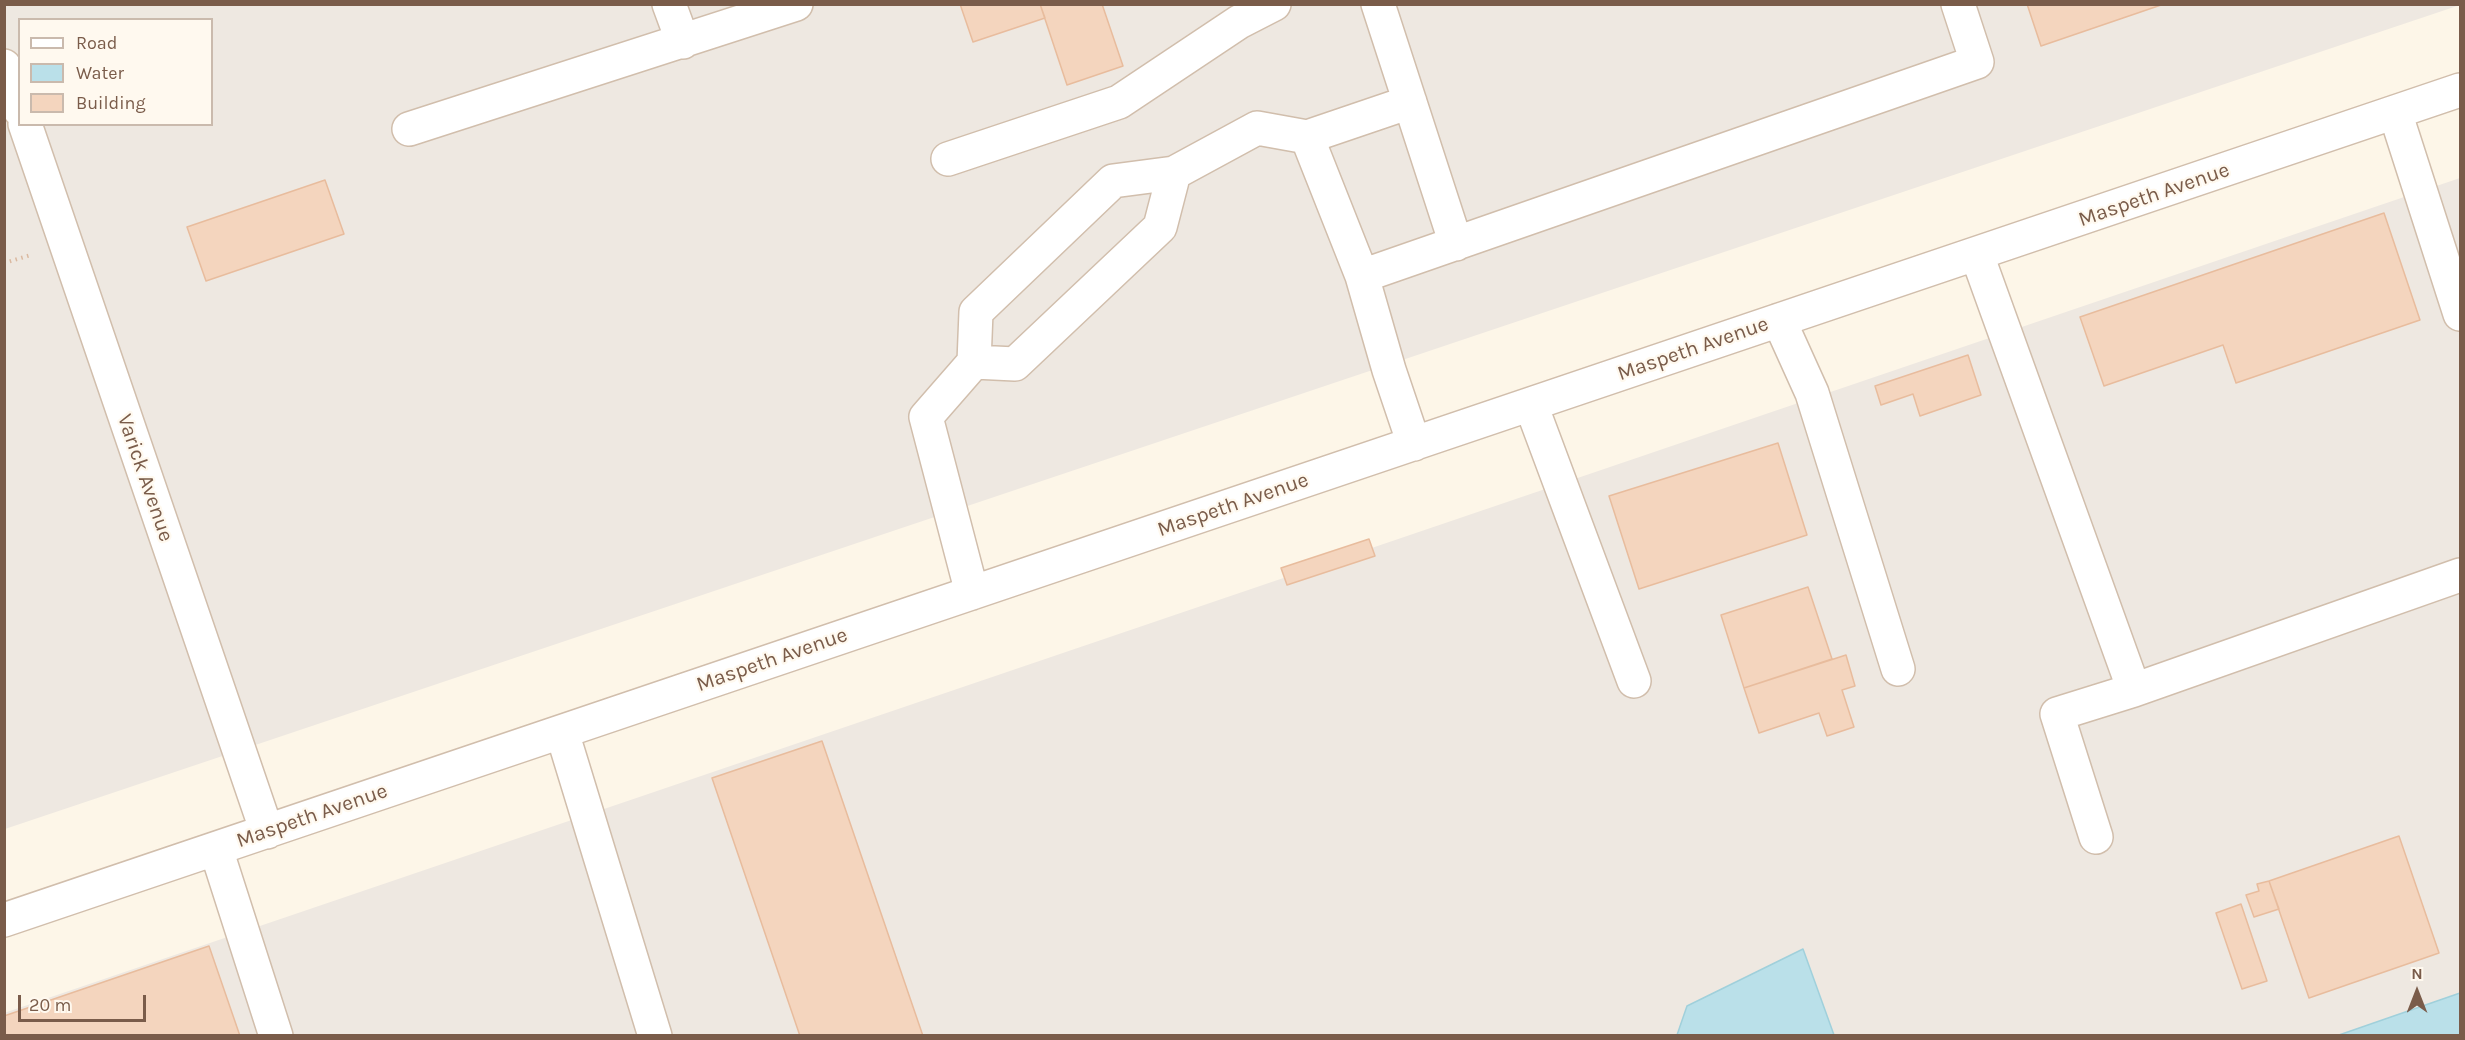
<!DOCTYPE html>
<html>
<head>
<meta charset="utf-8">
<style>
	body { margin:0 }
	#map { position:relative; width:2465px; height:1040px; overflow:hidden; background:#fdf6e8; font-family:Karla,sans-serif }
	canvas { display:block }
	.frame { position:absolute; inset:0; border:6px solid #7a5c4a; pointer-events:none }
	.legend { position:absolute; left:18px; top:18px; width:195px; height:108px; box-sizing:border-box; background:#fff9ef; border:2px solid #cabaad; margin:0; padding:8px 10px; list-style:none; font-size:18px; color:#7a5c4a }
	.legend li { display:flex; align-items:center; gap:12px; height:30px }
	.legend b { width:30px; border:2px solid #cabaad }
	.north { position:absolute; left:2387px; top:962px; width:60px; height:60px; -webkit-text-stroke:4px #fff9ef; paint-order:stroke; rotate:0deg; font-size:16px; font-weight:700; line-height:24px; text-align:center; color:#7a5c4a }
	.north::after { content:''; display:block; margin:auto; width:21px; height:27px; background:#7a5c4a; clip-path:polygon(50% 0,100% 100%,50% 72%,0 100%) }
	.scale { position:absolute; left:18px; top:995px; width:128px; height:27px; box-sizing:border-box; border:3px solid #7a5c4a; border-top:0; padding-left:8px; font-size:18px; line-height:21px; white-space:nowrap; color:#7a5c4a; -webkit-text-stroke:4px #fff9ef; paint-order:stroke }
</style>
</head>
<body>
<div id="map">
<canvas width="2465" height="1040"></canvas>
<div class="frame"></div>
<ul class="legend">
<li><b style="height:8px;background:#fff"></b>Road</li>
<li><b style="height:16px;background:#bae0e9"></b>Water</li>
<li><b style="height:16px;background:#f4d5be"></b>Building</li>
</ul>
<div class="north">N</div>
<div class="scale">20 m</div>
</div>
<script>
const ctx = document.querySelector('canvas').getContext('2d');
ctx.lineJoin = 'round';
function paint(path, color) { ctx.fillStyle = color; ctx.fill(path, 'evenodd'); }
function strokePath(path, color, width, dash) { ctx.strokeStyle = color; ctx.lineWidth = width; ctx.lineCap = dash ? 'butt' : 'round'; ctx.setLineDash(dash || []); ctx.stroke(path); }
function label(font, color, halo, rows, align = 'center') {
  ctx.font = font + ' Karla,sans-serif'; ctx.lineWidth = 4.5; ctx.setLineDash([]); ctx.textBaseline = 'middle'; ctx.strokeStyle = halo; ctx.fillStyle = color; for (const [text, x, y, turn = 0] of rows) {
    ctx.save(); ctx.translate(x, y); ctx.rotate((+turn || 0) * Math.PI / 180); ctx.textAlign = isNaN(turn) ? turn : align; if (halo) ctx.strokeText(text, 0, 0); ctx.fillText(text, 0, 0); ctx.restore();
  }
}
paint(new Path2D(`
	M2460 4V5L5 829 4 5ZM20 20H212V124H20Z
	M2460 178V993L2339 1035H1834L1803 949 1687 1006 1677 1036H5L4 1013Z`), '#eee8e1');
const water = new Path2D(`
	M1803 949 1834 1035H1677L1687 1006Z
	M2460 993V1035H2339Z`);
paint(water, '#bae0e9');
strokePath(water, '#a0d0db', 1.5);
const building = new Path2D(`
	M960 4H1040L1045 18 973 42Z
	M1040 4H1102L1123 66 1067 85Z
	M2027 4H2164L2041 46Z
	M325 180 344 234 206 281 187 227Z
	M2384 213 2420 320 2236 383 2223 345 2104 386 2080 317Z
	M1968 355 1981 395 1920 416 1913 394 1881 405 1875 386Z
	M1778 443 1807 535 1639 589 1609 496Z
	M1369 539 1375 556 1287 585 1281 568Z
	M1808 587 1832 659 1744 688 1721 615Z
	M1846 655 1855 686 1842 690 1854 727 1827 736 1819 713 1759 733 1744 688Z
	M822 741 923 1036H800L712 778Z
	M2399 836 2439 953 2309 998 2269 881Z
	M2269 881 2279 909 2254 917 2246 895 2259 891 2257 884Z
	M2241 904 2267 981 2242 989 2216 913Z
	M209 946 240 1036H4V1016Z`);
paint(building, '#f4d5be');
strokePath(building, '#e8bc9d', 1.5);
const minor = new Path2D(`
	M669 4 683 42
	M1378 4 1456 244
	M4 66 20 110
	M2395 112 2460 314
	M25 124 267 832
	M409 129 796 4
	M1307 137 1410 102
	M948 159 1119 102 1239 22 1274 4
	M1977 255 2134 690
	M1362 276 1977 62 1958 4
	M1779 320 1812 393 1898 669
	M974 362 1015 364 1160 227 1174 173
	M1531 405 1634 681
	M972 593 926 417 974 362 976 312 1113 181 1174 173 1257 128 1307 137 1362 276 1389 370 1414 444
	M562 732 655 1036
	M2096 837 2057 714 2134 690 2460 575
	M216 849 276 1036
	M4 920 2460 90`);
strokePath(minor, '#d1beac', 36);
strokePath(new Path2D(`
	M4 263 31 255`), '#dab9a0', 4, [1.5, 4.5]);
strokePath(minor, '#fff', 33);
label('21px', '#7a5c4a', '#fff9ef', [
	["Maspeth Avenue",2154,195,-19],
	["Maspeth Avenue",1693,349,-19],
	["Varick Avenue",145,478,71],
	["Maspeth Avenue",1233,505,-19],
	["Maspeth Avenue",772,660,-19],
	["Maspeth Avenue",312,816,-19]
]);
</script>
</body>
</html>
